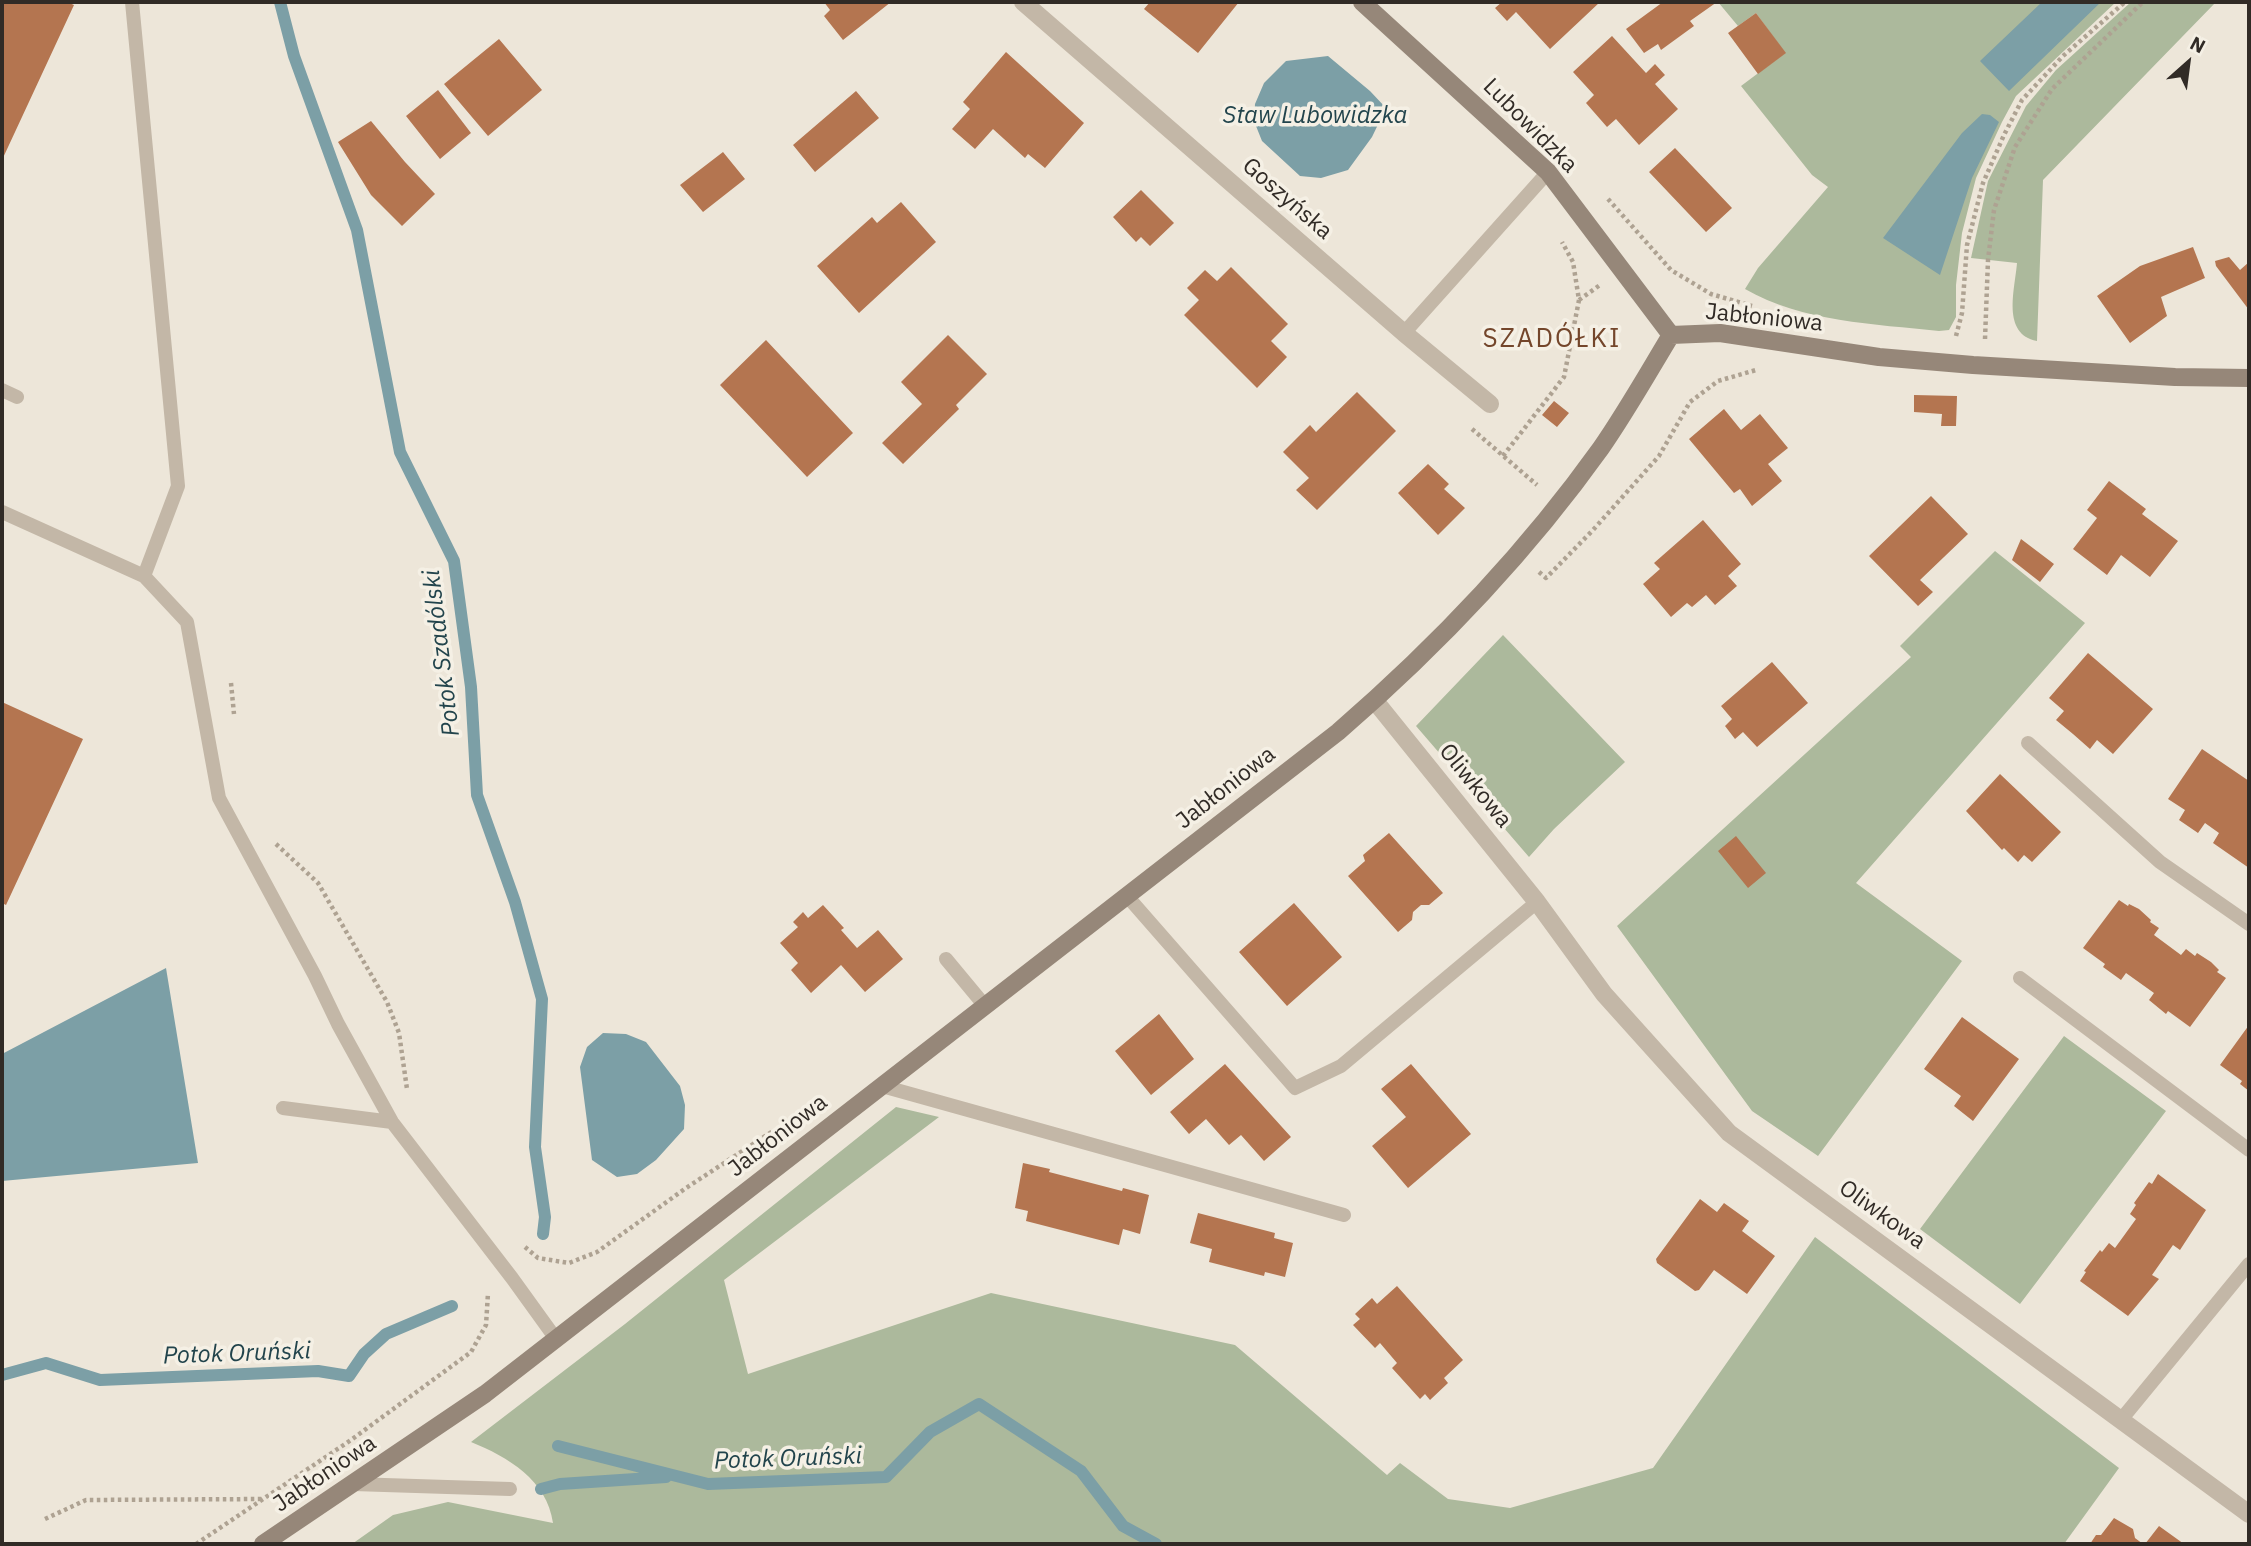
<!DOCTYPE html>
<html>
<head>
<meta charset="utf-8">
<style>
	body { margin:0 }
	#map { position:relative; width:2251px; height:1546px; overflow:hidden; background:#ede6d9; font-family:"IBM Plex Sans",sans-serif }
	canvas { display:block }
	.frame { position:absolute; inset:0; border:4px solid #312b26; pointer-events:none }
	.north { position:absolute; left:2153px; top:28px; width:70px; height:70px; -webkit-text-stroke:5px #f5f0e5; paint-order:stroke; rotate:28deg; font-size:19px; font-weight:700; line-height:28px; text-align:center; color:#312b26 }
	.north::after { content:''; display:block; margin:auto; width:24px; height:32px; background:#312b26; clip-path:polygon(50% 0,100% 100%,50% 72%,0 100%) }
</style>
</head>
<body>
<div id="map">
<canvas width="2251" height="1546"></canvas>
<div class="frame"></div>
<div class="north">N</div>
</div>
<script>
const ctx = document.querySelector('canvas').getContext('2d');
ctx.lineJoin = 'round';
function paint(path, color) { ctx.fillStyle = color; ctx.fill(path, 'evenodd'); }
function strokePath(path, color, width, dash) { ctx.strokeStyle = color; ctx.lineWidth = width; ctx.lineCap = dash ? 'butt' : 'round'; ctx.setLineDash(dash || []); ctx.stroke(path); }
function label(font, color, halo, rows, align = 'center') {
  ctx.font = font + ' "IBM Plex Sans",sans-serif'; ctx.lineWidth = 7; ctx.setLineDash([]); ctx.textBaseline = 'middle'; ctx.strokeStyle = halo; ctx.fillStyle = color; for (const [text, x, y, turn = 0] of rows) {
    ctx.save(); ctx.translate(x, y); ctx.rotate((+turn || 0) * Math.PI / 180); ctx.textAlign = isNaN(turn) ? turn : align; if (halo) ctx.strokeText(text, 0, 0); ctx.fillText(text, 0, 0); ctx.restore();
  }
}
paint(new Path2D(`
	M1718 2H2116L2016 96 2002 122 1976 178 1962 233 1956 285V317L1949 330 1939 331C1875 324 1802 322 1745 289L1758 268 1828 187 1812 175 1741 86 1785 53 1756 13 1738 26Z
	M2131 2H2216L2043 180 2037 341C2001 334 2015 289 2017 263L1971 258 1988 181 2026 106 2056 70Z
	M1995 551 2085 623 1856 883 1962 961 1818 1156 1752 1111 1617 926 1911 657 1900 646Z
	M1503 635 1625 762 1554 829 1529 857 1416 726Z
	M2064 1036 2166 1111 2020 1304 1920 1229Z
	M896 1107 939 1117 724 1280 748 1374 991 1293 1235 1345 1387 1475 1400 1463 1448 1499 1510 1508 1653 1468 1815 1237 2119 1468 2064 1544H352L393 1515 448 1502 553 1523C547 1480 508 1457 471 1442L625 1324Z`), '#acb99c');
paint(new Path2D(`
	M2042 2H2101L2009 91 1980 61Z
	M1328 56 1370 91 1386 108 1372 137 1348 170 1321 178 1300 176 1262 141 1254 121 1255 104 1264 83 1286 61Z
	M1982 114 1990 115 1999 122 1972 178 1940 275 1883 238 1962 133Z
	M166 968 198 1163 2 1181V1054Z
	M603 1033 626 1034 646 1042 680 1086 685 1105 684 1129 656 1160 637 1174 617 1177 592 1160 580 1067 587 1047Z`), '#7c9fa6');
strokePath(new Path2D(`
	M280 2 294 56 357 230 400 452 454 561 471 687 477 795 515 902 542 999 535 1147 545 1217 543 1234
	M2 1375 46 1363 100 1380 318 1371 349 1376 364 1354 386 1334 452 1306
	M558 1446 708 1484 886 1477 930 1432 979 1404 1081 1471 1123 1526 1156 1544
	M541 1489 560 1484 666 1477`), '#7c9fa6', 12);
paint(new Path2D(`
	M2 2H67L74 5 2 160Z
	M824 2H891L843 40 824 16 830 10Z
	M1150 2H1239L1198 53 1144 9Z
	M1502 2H1600L1550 49 1516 12 1507 21 1495 8Z
	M1663 2H1717L1690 21 1694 26 1661 50 1658 44 1644 53 1626 29Z
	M1756 13 1786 53 1758 74 1728 33Z
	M1612 36 1646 73 1655 64 1665 75 1655 84 1678 109 1639 145 1616 119 1607 127 1586 103 1594 95 1573 72Z
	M499 39 542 90 488 136 444 84Z
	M1006 52 1084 123 1045 168 1028 154 1025 158 993 129 975 149 952 129 970 109 963 102Z
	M438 90 471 133 440 159 406 116Z
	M856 91 879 118 815 172 793 145Z
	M371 121 405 162 435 194 402 226 371 195 338 142Z
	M1675 148 1732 208 1706 232 1649 172Z
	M723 152 745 179 703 212 680 185Z
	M1141 190 1174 223 1150 246 1141 237 1136 242 1113 217Z
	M901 202 936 242 859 313 817 266 872 217 877 223Z
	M2193 247 2205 278 2161 297 2167 316 2130 343 2097 296 2140 266Z
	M2229 257 2240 270 2249 262V310L2216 266 2215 261Z
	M1231 267 1288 324 1271 341 1287 357 1257 388 1184 315 1199 300 1187 288 1205 270 1217 281Z
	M948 335 987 374 956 405 959 409 903 464 882 443 922 404 901 382Z
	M766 340 853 433 807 477 720 385Z
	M1357 392 1396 431 1317 510 1296 490 1309 478 1283 452 1310 425 1316 432Z
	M1914 395 1957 396 1956 426H1941L1942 414 1914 412Z
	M1554 401 1569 413 1557 427 1542 415Z
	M1724 409 1741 430 1760 414 1788 448 1768 464 1782 481 1752 506 1740 489 1734 493 1689 439Z
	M1428 464 1449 484 1444 489 1465 508 1438 535 1398 493Z
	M2109 481 2146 509 2142 514 2178 541 2150 577 2121 555 2107 575 2073 549 2097 518 2087 510Z
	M1931 496 1968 534 1920 580 1933 592 1918 606 1869 556Z
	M1703 520 1741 564 1728 576 1737 586 1715 605 1706 595 1692 607 1687 603 1671 617 1643 584 1660 569 1654 563Z
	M2021 539 2054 564 2040 582 2012 560Z
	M2088 653 2153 709 2113 754 2097 740 2090 749 2073 734 2056 720 2064 711 2049 698Z
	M1772 662 1808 703 1757 747 1743 732 1735 739 1725 726 1732 719 1721 706Z
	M2 702 83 739 6 905 2 903Z
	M2202 749 2249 781V868L2213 843 2219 833 2205 823 2198 833 2179 820 2185 810 2168 799Z
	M2000 774 2061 832 2032 862 2024 855 2018 862 2004 848 2002 850 1966 811Z
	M1389 833 1443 893 1429 905H1421L1413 912 1412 920 1398 932 1348 876 1365 861 1363 855Z
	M1736 836 1766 873 1748 888 1718 851Z
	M2119 900 2128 906 2129 904 2139 909 2151 920 2150 922 2159 928 2154 935 2181 955 2186 949 2195 956 2197 953 2211 962 2219 970 2217 972 2226 978 2190 1027 2168 1011 2166 1014 2149 1000 2154 993 2126 973 2121 980 2103 967 2105 964 2083 948Z
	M1294 903 1342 957 1287 1006 1239 952Z
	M823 905 844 928 841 930 857 948 878 930 903 959 865 992 841 965 811 993 791 970 798 963 780 943 798 927 793 922 803 912 808 918Z
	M1159 1014 1194 1059 1151 1095 1115 1051Z
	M1962 1017 2019 1059 1973 1121 1954 1106 1961 1096 1924 1069Z
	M2249 1025V1091L2240 1084 2242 1081 2220 1065Z
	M1225 1064 1291 1137 1264 1161 1241 1135 1229 1145 1206 1119 1189 1134 1170 1112Z
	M1411 1064 1471 1134 1408 1188 1372 1146 1406 1117 1381 1089Z
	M1023 1163 1050 1169 1049 1172 1122 1191 1123 1188 1149 1195 1140 1234 1123 1229 1119 1245 1026 1221 1028 1211 1015 1208Z
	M2158 1174 2206 1210 2180 1250 2173 1245 2152 1275 2159 1279 2128 1316 2080 1281 2086 1272 2084 1271 2100 1250 2102 1252 2109 1243 2115 1248 2136 1219 2130 1214 2136 1205 2134 1203 2149 1182 2152 1184Z
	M1700 1199 1717 1212 1724 1203 1749 1221 1742 1231 1775 1256 1747 1294 1714 1270 1699 1290 1695 1291 1657 1263 1656 1259Z
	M1198 1213 1275 1233 1274 1238 1293 1243 1285 1277 1265 1272 1264 1276 1209 1262 1212 1249 1190 1243Z
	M1397 1286 1463 1360 1444 1378 1448 1383 1430 1400 1425 1394 1420 1399 1392 1368 1397 1363 1380 1343 1375 1348 1353 1325 1360 1319 1355 1314 1372 1298 1377 1304Z
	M2114 1518 2133 1529 2135 1538 2143 1544H2090L2096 1535H2101Z
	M2159 1526 2184 1544H2145Z`), '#b47550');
strokePath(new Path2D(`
	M1608 199 1671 270 1711 294 1752 306
	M1579 300 1600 285
	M1956 336 1962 313 1967 245 1983 183 2004 135 2022 100 2063 56 2125 2
	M1985 339 1988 260 1994 210 2015 147 2052 89 2143 2
	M1472 429 1537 485
	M1503 456 1564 377 1579 300 1573 262 1562 242
	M1539 572 1546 578 1593 530 1659 456 1690 402 1718 381 1756 370
	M231 683 234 714
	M276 844 318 883 387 1002 399 1033 407 1089
	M525 1247 538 1258 569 1263 597 1252 686 1188 773 1131
	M45 1519 86 1500 263 1499
	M196 1544 351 1440 471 1352 486 1325 488 1293`), '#aea292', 4.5, [3.5, 3.5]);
strokePath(new Path2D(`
	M1404 333 1548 172
	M2 390 17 397
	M2 512 144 576 178 486 132 2
	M144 576 187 622 219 798 315 976 338 1024 392 1122 512 1278 556 1339
	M2028 743 2160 862 2249 924
	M1127 896 1295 1088 1341 1066 1537 902
	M946 959 985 1006
	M2020 978 2249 1150
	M882 1086 1344 1215
	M283 1108 392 1122
	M2120 1421 2249 1264
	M353 1484 510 1489`), '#c3b7a7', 14);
strokePath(new Path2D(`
	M1023 2 1404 333 1490 404
	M1375 701 1537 902 1604 994 1729 1133 2249 1514`), '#c3b7a7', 18);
strokePath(new Path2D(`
	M1362 2 1548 172 1671 335
	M1671 335 1720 333 1879 357 1973 365 2175 377 2249 378
	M263 1544 485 1394 1338 732C1435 648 1526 553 1601 448 1626 412 1648 373 1671 335`), '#968779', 18);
label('23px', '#312b26', '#f5f0e5', [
	["Lubowidzka",1530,126,45],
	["Goszyńska",1287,199,41],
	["Jabłoniowa",1764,318,6],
	["Oliwkowa",1475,786,51],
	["Jabłoniowa",1226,788,-38],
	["Jabłoniowa",778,1136,-38],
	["Oliwkowa",1882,1215,36],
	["Jabłoniowa",325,1474,-34]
]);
label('italic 24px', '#22444c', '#f5f0e5', [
	["Staw Lubowidzka",1315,116],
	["Potok Szadólski",442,653,-97],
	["Potok Oruński",237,1354,-2],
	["Potok Oruński",788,1459,-2]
]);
ctx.letterSpacing = '2px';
label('26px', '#74462b', '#f5f0e5', [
	["SZADÓŁKI",1552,339]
]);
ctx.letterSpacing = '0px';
</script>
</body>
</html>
